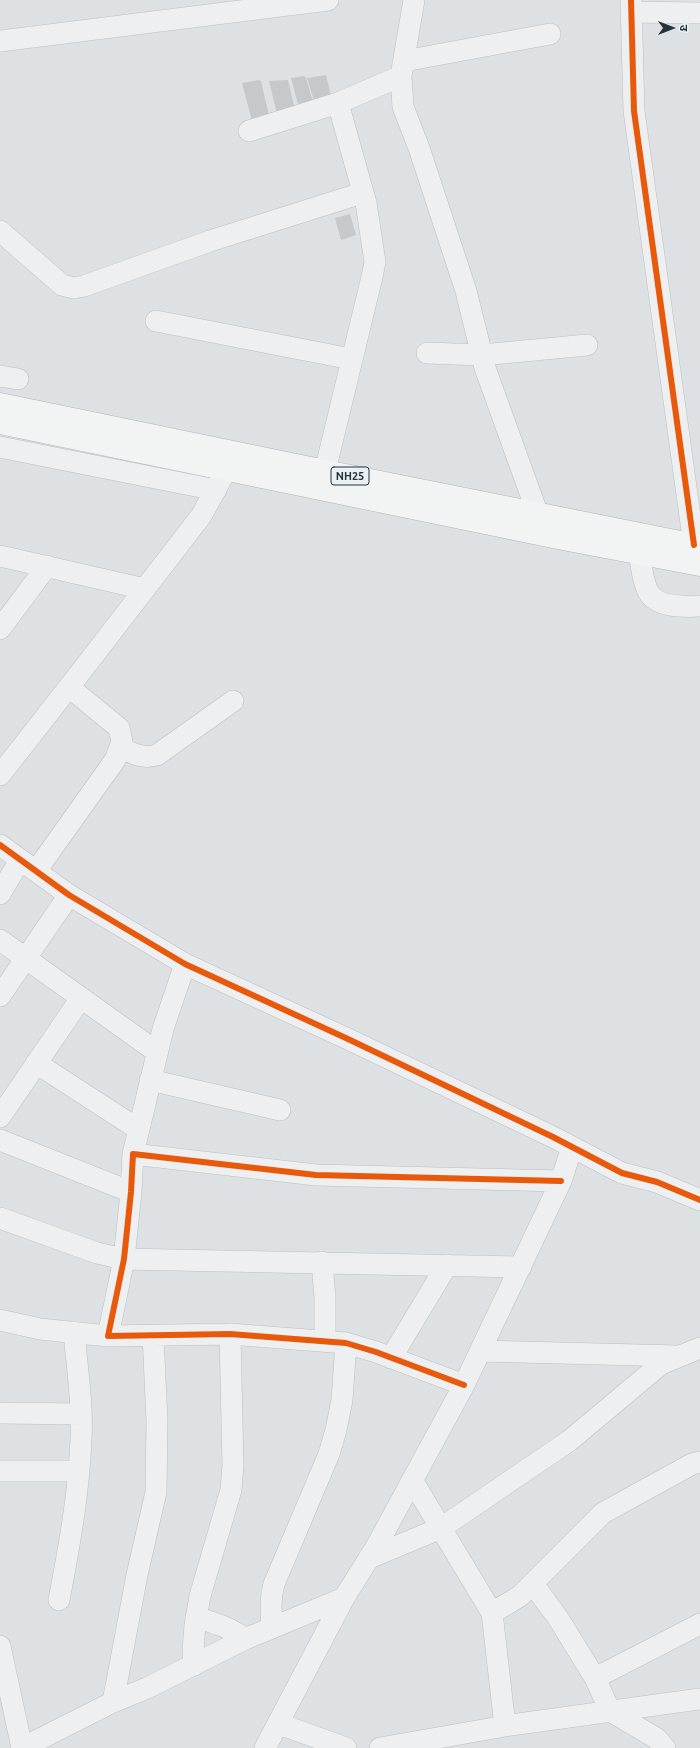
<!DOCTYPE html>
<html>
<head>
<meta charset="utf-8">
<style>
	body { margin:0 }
	#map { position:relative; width:700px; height:1748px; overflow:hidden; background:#dee1e3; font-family:Ubuntu,"Noto Sans Devanagari",sans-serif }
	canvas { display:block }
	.north { position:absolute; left:652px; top:8px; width:40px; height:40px; -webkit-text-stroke:3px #eaf0f4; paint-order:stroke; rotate:90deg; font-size:11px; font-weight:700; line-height:16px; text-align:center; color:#25333c }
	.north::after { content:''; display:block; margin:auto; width:14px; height:18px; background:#25333c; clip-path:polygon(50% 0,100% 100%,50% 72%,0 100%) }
</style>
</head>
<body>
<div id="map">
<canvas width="700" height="1748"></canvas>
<div class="north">उ</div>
</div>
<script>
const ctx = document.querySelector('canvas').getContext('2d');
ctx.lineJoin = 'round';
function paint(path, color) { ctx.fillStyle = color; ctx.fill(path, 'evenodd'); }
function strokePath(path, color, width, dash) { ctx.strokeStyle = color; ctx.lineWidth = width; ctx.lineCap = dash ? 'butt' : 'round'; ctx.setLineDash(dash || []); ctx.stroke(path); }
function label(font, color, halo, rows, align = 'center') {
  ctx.font = font + ' Ubuntu,sans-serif'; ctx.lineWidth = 3; ctx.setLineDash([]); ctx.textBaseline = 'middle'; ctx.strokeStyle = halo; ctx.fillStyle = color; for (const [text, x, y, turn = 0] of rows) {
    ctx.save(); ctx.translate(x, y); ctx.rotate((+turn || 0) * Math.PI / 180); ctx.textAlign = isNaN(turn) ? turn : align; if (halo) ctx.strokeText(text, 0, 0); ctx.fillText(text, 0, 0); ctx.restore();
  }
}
paint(new Path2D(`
	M326 75 332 100 315 104 307 78Z
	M304 76 306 78 314 105 299 108 291 78Z
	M259 80 261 81 270 120 253 125 242 83Z
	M288 80 296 114 278 118 269 81Z
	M350 214 356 235 341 240 335 218Z`), '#c6c9cb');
const minor = new Path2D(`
	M414 0 401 76 403 107 419 148 466 291 485 368 537 512
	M631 0 634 111 694 545
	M631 12 700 13
	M0 41 328 0
	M404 61 550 34
	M249 131 338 103 401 76
	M0 231 62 285 74 288 84 286 210 241 362 193
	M156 321 351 359
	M427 353 482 355 587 345
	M0 376 18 379
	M0 447 216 490
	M325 471 372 277 375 262 366 203 338 103
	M639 552C641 564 642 578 647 589 654 608 684 607 700 606
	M0 556 145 589
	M0 629 47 566
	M121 748C134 754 143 759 157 755L233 701
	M0 775 90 660 201 516 227 469
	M0 845 69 895 185 964 348 1039 553 1137 622 1173 657 1182 700 1200
	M36 871 115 760 122 742 119 728 69 687
	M0 894 20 860
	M0 940 157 1052
	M0 996 69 895
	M36 1063 138 1129
	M150 1080 280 1110
	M0 1117 81 998
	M0 1140 131 1192
	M133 1154 163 1029 185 964
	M0 1218 97 1253 124 1259 521 1267
	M322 1262 325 1298V1341
	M0 1320 40 1329 108 1336
	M481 1351 678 1356
	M391 1358 447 1265
	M464 1385 376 1352 346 1343 230 1334 108 1336 124 1259 131 1192 133 1154 316 1175 561 1181
	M0 1413 81 1414
	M0 1471H79
	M412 1480 492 1613 505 1726
	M369 1558 441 1528 569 1441 661 1364 700 1348
	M533 1584 558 1618 595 1678 610 1711 656 1738 665 1748
	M59 1600C69 1548 79 1493 81 1439 83 1404 77 1368 74 1332
	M492 1613 520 1596 603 1513 692 1464 700 1462
	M196 1617C214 1623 230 1627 245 1639
	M272 1627C271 1612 270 1598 274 1584L329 1454 336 1430 342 1400 346 1343
	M0 1646 22 1748
	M194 1665 193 1650 195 1625 200 1596 231 1490 233 1465 230 1334
	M595 1678 700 1624
	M113 1702 137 1575 156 1492 157 1421 153 1335
	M279 1724 346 1748
	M22 1748 113 1702 147 1688 245 1639 344 1598
	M265 1748 344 1598 376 1547 464 1385 561 1181 572 1147
	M380 1748 511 1725 700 1699`);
const highway = new Path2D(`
	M0 404 325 471 700 546
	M0 423 558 538 700 565`);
strokePath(minor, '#bcbfc1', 22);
strokePath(highway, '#b0b4b8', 23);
strokePath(minor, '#edeff0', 21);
strokePath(highway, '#f2f4f4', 22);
strokePath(new Path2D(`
	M631 0 634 111 694 545
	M0 845 69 895 185 964 348 1039 553 1137 622 1173 657 1182 700 1200
	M464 1385 376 1352 346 1343 230 1334 108 1336 124 1259 131 1192 133 1154 316 1175 561 1181`), '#e8590c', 6);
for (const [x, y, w] of [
	[350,476,38]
]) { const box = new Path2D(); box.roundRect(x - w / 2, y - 9, w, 18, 3); ctx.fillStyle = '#eaf0f4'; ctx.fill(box); strokePath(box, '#25333c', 1); }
label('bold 11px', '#25333c', null, [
	["NH25",350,476]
]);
</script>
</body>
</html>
